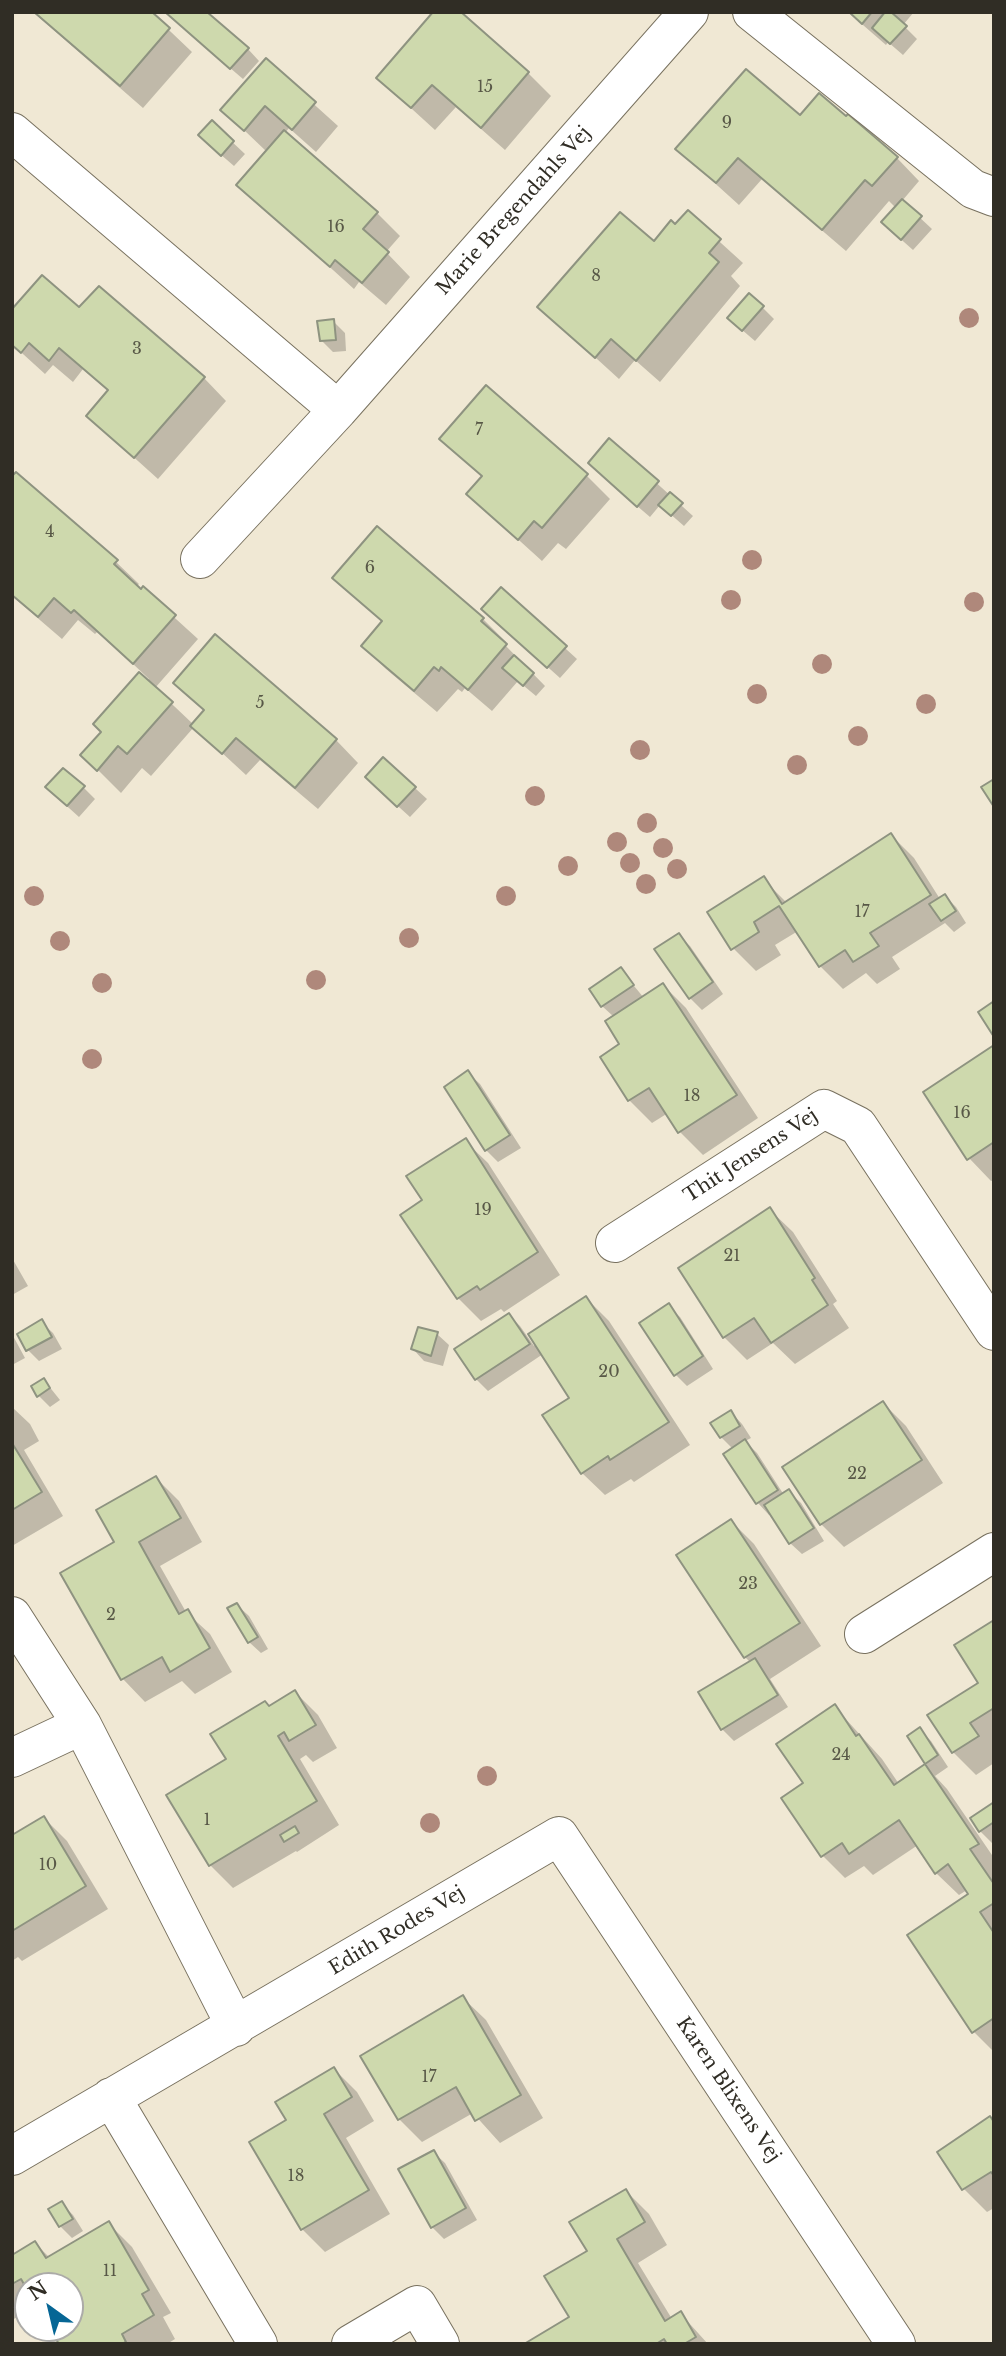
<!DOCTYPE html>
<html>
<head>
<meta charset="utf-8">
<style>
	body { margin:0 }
	#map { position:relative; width:1006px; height:2356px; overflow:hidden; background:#f0e8d4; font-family:"Libre Baskerville",serif }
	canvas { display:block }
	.frame { position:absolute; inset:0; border:14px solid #302d25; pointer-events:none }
	.north { position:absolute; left:14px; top:2272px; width:70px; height:70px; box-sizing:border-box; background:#fff; border:2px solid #acaba8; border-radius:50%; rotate:326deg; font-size:19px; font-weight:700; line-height:28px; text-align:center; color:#302d25 }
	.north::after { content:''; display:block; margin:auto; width:24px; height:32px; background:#066695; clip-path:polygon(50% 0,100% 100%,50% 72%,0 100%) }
</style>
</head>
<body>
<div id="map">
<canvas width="1006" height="2356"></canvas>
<div class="frame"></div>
<div class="north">N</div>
</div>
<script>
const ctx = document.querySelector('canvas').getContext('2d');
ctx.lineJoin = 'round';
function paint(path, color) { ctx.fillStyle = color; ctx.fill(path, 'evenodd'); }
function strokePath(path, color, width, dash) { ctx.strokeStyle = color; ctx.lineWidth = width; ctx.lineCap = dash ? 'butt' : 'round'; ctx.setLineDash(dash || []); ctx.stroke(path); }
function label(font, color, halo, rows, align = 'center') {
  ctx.font = font + ' "Libre Baskerville",serif'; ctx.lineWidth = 5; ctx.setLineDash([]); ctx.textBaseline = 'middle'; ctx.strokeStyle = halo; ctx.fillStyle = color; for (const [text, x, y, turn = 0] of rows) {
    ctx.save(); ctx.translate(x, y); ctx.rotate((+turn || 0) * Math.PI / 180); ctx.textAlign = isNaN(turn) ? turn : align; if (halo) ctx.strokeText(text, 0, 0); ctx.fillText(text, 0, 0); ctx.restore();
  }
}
paint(new Path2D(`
	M33 12H150L192 52 143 108Z
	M458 12 528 73 551 96 505 150 456 107 435 130 378 78Z
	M848 12H914L903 25 917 39 903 55 888 42 886 45Z
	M173 19 248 49 259 61 243 79Z
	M266 61 338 126 316 152 289 128 285 133 377 213 400 236 386 252 410 277 386 305 359 282 354 289 239 185 267 152 223 110Z
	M212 123 245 154 234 166 212 147Z
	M677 149 897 158 919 181 902 201 932 229 913 250 895 234 896 208 889 201 846 251 762 179 739 205Z
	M688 213 743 263 731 276 740 286 660 382 635 360 619 379 540 307 654 243 675 226Z
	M762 307 774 319 755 341 741 329Z
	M79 310 204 378 226 401 158 479 88 416 109 392 83 369 73 382 53 365 45 374 12 344Z
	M333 321 345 333 346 351 333 352 321 340Z
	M486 388 587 476 610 499 566 549 558 543 542 561 468 494 483 478 441 439Z
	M610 441 693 516 684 526 660 505 650 517 601 475Z
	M12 478 116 562 139 584 136 587 141 591 143 589 198 639 155 688 193 724 204 711 175 683 336 740 358 763 318 809 260 760 246 775 194 727 151 776 142 768 121 793 83 755 149 679 98 631 95 634 78 620 62 639 12 596Z
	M377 528 483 619 506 642 504 644 545 686 536 696 518 681 492 711 465 688 462 692 458 689 437 712 386 669 363 646 383 623 334 578Z
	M501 590 577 659 560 678 495 620Z
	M383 759 427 799 410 817 379 789Z
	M83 787 95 799 79 817 59 799Z
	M891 835 914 858 940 899 945 896 956 907 966 923 954 932 945 923 892 957 900 969 877 984 866 973 843 989 820 966 798 931 775 945 781 955 756 971 733 948 763 879 787 903Z
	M678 935 690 946 723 994 702 1010 690 998Z
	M620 969 644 998 663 985 686 1008 758 1118 703 1155 680 1132 668 1113 652 1123 629 1100 622 1044 614 1017 602 1006Z
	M994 1047V1180L991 1181 969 1158Z
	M468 1073 480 1084 521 1148 498 1162 486 1150 446 1088Z
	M465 1141 488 1163 560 1275 504 1312 501 1309 481 1321 458 1298 424 1201Z
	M770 1210 793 1232 837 1301 833 1304 849 1328 795 1364 773 1343 747 1360 724 1337Z
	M12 1258 28 1286 12 1295Z
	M586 1298 609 1321 690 1445 634 1482 631 1479 605 1495 582 1473 572 1398 543 1354 488 1391 476 1379 457 1350 509 1315 520 1326 534 1346Z
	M668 1306 680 1317 713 1369 687 1386 676 1375 642 1324Z
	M41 1322 53 1333 62 1349 39 1361 28 1350Z
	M12 1334 25 1358 12 1365Z
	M437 1334 449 1345 443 1366 424 1361 413 1349Z
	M44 1380 60 1400 50 1407 39 1396Z
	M883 1403 906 1426 943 1483 844 1547 821 1524Z
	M12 1407 30 1424 39 1441 24 1450 63 1516 12 1546Z
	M731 1412 742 1424 751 1438 745 1441 757 1453 784 1495 789 1492 801 1503 824 1541 802 1554 790 1543 771 1513 769 1515 758 1503 726 1454 733 1449 721 1437 713 1424Z
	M156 1478 179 1501 202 1542 160 1566 186 1612 210 1634 232 1672 195 1694 182 1681 145 1702 123 1679 117 1543Z
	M731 1521 754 1544 821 1646 770 1679 788 1707 734 1741 722 1729 701 1693 751 1663 745 1657Z
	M237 1605 249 1616 268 1649 261 1653 249 1642Z
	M994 1622V1763L976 1775 953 1752 981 1683Z
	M295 1692 318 1715 337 1748 313 1762 306 1755 300 1759 339 1825 297 1852 296 1851 233 1888 210 1865 228 1760Z
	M834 1706 882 1759 899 1784 927 1764 909 1737 920 1730 931 1741 948 1767 935 1776 947 1789 994 1858 992 1873 994 1876V2052L974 2032 971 1894 967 1890 959 1895 936 1873 918 1845 873 1875 864 1866 845 1878 823 1856 805 1784Z
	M994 1804V1841L992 1843 980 1831Z
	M44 1818 67 1841 108 1909 22 1961 18 1957 12 1961V1837Z
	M463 1998 486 2020 543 2118 500 2143 473 2113 422 2142 399 2119Z
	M334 2069 357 2092 374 2121 346 2138 390 2214 325 2252 302 2229 288 2121Z
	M994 2123V2208L987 2212 964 2189 939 2153Z
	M433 2152 445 2163 477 2220 444 2239 432 2227Z
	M626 2191 649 2214 667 2245 638 2263 672 2319 680 2313 708 2344H528L572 2318 589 2252Z
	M61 2203 73 2215 83 2231 72 2238 60 2226Z
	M109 2224 132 2247 171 2313 163 2317 175 2339 167 2344H61L52 2328H70V2286H28V2311L12 2320V2257L35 2243 50 2258Z`), '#0003');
const building = new Path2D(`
	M34 12H152L170 28 120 86Z
	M165 12H207L249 48 230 69Z
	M433 12H461L529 72 481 128 432 85 411 108 376 78Z
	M849 12H872L862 24Z
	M885 12H891L907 26 890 44 872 28Z
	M266 58 316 102 292 130 265 106 244 131 220 110Z
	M746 69 800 115 819 93 846 116 848 114 898 157 872 186 865 180 822 230 738 158 716 183 675 149Z
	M212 120 234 141 221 156 198 135Z
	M284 130 378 212 363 229 389 252 362 283 335 260 330 267 236 185Z
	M902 199 922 216 901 240 881 222Z
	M688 210 721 239 709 253 719 262 636 361 611 339 595 358 537 307 620 212 654 241 671 220 675 224Z
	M42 275 79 307 99 286 205 377 134 458 86 416 108 390 59 348 49 361 29 343 21 353 12 345V309Z
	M749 293 764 306 742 331 727 318Z
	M334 319 336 340 320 341 317 321Z
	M486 385 588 474 542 528 534 521 518 540 466 494 482 476 439 439Z
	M609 438 659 481 637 507 588 463Z
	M16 472 118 560 114 564 141 589 143 586 176 615 133 664 74 610 71 613 54 598 38 617 12 595V476Z
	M670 492 683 503 671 516 658 505Z
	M377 526 484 618 481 621 507 644 468 690 441 667 439 671 434 667 414 691 361 646 382 621 332 578Z
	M501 587 567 646 547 668 481 609Z
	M215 634 337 739 295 788 236 738 222 754 190 726 204 710 173 683Z
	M514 655 534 673 523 686 502 668Z
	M139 672 173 702 127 754 118 746 97 771 80 755 101 732 93 724Z
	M383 757 416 787 397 807 365 777Z
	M63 768 85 786 67 806 45 787Z
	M994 779V807L981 787Z
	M891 833 931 895 870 933 879 946 853 962 845 950 819 967 779 906 754 922 759 932 731 950 707 912 764 876 782 904Z
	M945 894 956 911 941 921 929 904Z
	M679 933 713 982 689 999 654 949Z
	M621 967 634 985 601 1007 589 989Z
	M663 983 737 1095 678 1133 649 1088 628 1101 600 1057 619 1044 605 1021Z
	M994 1001V1037L978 1012Z
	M994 1045V1142L967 1160 923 1092Z
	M468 1070 510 1135 485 1151 444 1087Z
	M466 1138 538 1252 480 1290 477 1286 457 1299 400 1215 422 1200 406 1176Z
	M770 1207 815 1278 812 1280 828 1305 771 1343 754 1318 723 1338 678 1268Z
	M586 1296 669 1422 610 1460 608 1456 581 1474 542 1415 569 1398 528 1334Z
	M669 1303 703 1356 674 1376 639 1323Z
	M509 1313 530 1344 475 1380 454 1349Z
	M42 1319 52 1337 26 1351 17 1334Z
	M418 1327 438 1332 431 1356 411 1349Z
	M44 1378 50 1388 37 1397 31 1386Z
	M883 1401 922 1460 820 1525 782 1467Z
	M731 1410 740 1426 720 1438 710 1423Z
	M745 1439 778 1490 756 1504 723 1454Z
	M12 1443 42 1492 12 1510Z
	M156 1476 181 1518 139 1542 179 1614 188 1609 210 1648 170 1672 162 1657 121 1680 60 1573 114 1542 96 1510Z
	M789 1489 814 1528 789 1544 764 1505Z
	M731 1519 800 1623 744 1658 676 1555Z
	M237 1603 258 1637 248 1643 227 1608Z
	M994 1620V1708L970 1723 979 1736 952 1753 927 1715 978 1683 954 1645Z
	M755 1658 778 1695 721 1730 698 1692Z
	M295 1690 316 1725 289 1741 284 1732 278 1736 317 1801 209 1866 166 1795 226 1759 210 1734 265 1701 269 1706Z
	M835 1704 856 1736 859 1734 894 1785 925 1764 979 1844 970 1849 994 1884V1903L980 1912 994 1933V2018L972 2033 907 1935 968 1894 948 1864 935 1874 899 1820 849 1854 842 1843 821 1857 781 1798 803 1783 776 1744Z
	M920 1727 938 1755 925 1764 907 1736Z
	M994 1802V1822L979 1832 970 1818Z
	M44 1816 86 1886 12 1931V1835Z
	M295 1826 299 1833 284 1842 280 1835Z
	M463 1995 521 2095 475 2121 456 2087 398 2120 360 2056Z
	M334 2067 352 2097 324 2114 369 2190 301 2230 249 2142 286 2120 275 2102Z
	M990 2116 994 2122V2176L991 2172 962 2190 937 2152Z
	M434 2150 466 2208 431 2228 398 2169Z
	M626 2189 645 2222 617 2239 665 2321 681 2311 696 2337 684 2344H667L664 2339 656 2344H524L569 2317 544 2276 587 2251 569 2222Z
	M62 2201 73 2219 59 2227 48 2209Z
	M109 2221 149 2290 142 2294 154 2315 122 2334 126 2342 122 2344H59L49 2328H70V2286H28V2291L21 2279 12 2284V2255L35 2241 46 2258Z`);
paint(building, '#ced9ad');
strokePath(building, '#8e9380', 2);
const minor = new Path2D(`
	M752 12 973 189 994 197
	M12 132 338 410
	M200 559 338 410 689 12
	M615 1243 824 1109 858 1126 994 1331
	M12 1616 82 1725 236 2027
	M864 1634 994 1552
	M12 1758 82 1725
	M111 2097 258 2344
	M12 2156 559 1836 896 2344
	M351 2344 417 2305 440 2344`);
strokePath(minor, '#78715f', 40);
strokePath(minor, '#fff', 38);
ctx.fillStyle = '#af887b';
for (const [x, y] of [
	[969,318],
	[752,560],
	[731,600],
	[974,602],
	[822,664],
	[757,694],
	[926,704],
	[858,736],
	[640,750],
	[797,765],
	[535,796],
	[647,823],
	[617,842],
	[663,848],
	[630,863],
	[568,866],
	[677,869],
	[646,884],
	[34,896],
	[506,896],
	[409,938],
	[60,941],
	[316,980],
	[102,983],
	[92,1059],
	[487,1776],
	[430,1823]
]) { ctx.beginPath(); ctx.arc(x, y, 10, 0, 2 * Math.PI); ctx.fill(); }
label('16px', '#585847', null, [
	["15",485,87],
	["9",727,123],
	["16",336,227],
	["8",596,276],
	["3",137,349],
	["7",479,430],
	["4",50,532],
	["6",370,568],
	["5",260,703],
	["17",862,912],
	["18",692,1096],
	["16",962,1113],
	["19",483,1210],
	["21",732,1256],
	["20",609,1372],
	["22",857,1474],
	["23",748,1584],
	["2",111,1615],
	["24",841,1755],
	["1",207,1820],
	["10",48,1865],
	["17",429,2077],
	["18",296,2176],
	["11",110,2271]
]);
label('19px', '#302d25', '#fff', [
	["Marie Bregendahls Vej",514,211,-48],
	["Thit Jensens Vej",751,1156,-33],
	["Edith Rodes Vej",397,1931,-31],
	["Karen Blixens Vej",728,2090,56]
]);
</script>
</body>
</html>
